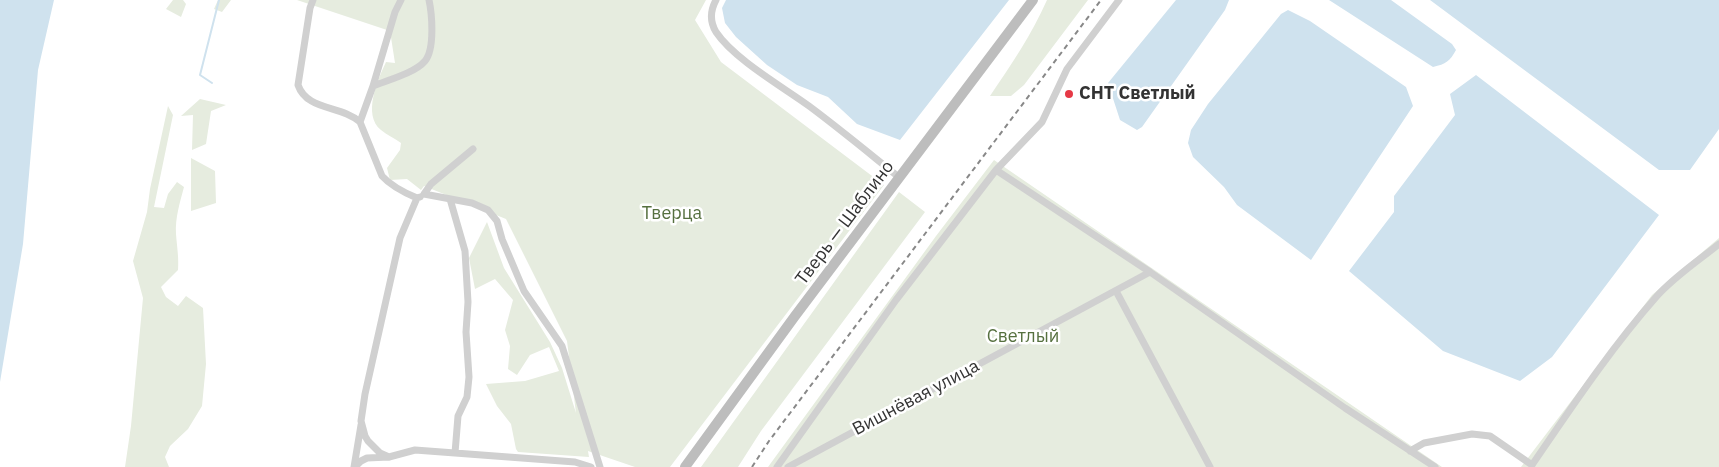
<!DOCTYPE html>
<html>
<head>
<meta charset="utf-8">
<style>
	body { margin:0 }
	canvas { display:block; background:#fff }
</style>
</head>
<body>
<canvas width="1719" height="467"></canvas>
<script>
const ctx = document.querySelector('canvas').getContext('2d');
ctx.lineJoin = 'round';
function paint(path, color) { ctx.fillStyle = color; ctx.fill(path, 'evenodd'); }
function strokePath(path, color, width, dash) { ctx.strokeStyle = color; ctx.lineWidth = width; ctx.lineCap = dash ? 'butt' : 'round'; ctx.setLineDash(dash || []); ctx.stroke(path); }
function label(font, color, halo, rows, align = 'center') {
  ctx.font = font + ' "IBM Plex Sans",sans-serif'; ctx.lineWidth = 5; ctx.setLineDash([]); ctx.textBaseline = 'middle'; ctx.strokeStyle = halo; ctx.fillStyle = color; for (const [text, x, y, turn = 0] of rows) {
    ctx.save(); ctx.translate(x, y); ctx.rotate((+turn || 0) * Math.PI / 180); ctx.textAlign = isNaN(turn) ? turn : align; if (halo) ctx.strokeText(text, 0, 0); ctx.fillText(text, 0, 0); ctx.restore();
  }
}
paint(new Path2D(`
	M173 0H183L186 4 181 17 166 9Z
	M218 0H231L222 12 214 9Z
	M297 0H706L695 20 721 62 884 185 670 467H635L588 451 589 457 518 452 516 449 511 424 497 406 486 384 525 381 559 371 549 347 530 355 517 375 508 369 510 346 505 330 513 300 495 279 475 289 469 258 487 222 504 268 550 342 562 368 576 413 567 341 506 219 424 186 421 190 407 179 390 180 387 168 400 150 401 143C394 138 387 135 381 130 362 115 378 79 386 62L395 63 390 31Z
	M1047 0H1088L1024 85 1011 96H990C1011 65 1032 34 1047 0Z
	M200 99 226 105 211 111 206 144 192 150 193 115 181 116Z
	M168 106 173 115 154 207 164 208 168 194 177 182 184 187C180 202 175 218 176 234 177 247 179 258 178 270L161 287 166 297 178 306 186 296 203 308 206 364 202 406 188 429 170 446 165 457 169 467H125L131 426 143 298 133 261 147 212 150 189Z
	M191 158 215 171 216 203 191 211Z
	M994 160 1442 467H768L936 236Z
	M899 192 925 212 761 431 738 467H701Z
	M1719 238V467H1521L1652 295Z`), '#e6ecdf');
paint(new Path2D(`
	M0 0H54L38 70 23 244 0 382Z
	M726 0H1009L900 140 857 124 828 97 797 85 767 65 736 37 725 23 722 8Z
	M1176 0H1229L1225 10 1142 127 1137 130 1120 120 1108 83Z
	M1329 0H1391L1452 44 1456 50C1450 61 1446 64 1433 67Z
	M1430 0H1719V129L1690 170H1659Z
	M1288 10 1310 21 1406 87 1413 106 1311 260 1237 205 1224 187 1193 157 1188 143 1191 130 1208 104 1281 14Z
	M1476 75 1659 215 1552 357 1520 381 1443 351 1349 271 1394 212V196L1455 115 1450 94Z`), '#cfe2ee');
strokePath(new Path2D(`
	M212 83 200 75 219 0`), '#cfe2ee', 2);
strokePath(new Path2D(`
	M313 0 310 8 298 85C307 111 341 105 360 122
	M716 0C710 11 710 22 716 32 734 59 783 87 809 106 840 129 870 154 900 178
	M373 86 395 12 401 0
	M473 149 431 184 424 194 472 203 488 210 497 221 502 239 524 291 562 346 600 467
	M996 170 1150 272 1345 408 1435 467
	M420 197 417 198C405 193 391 186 382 176L360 122 373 86C388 80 415 73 425 61 435 49 432 14 429 0
	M450 199 465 251 468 302 466 332 469 377 467 397 458 416 455 453
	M1116 291 1210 467
	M1410 451 1424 443 1472 434 1490 436 1532 465C1571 408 1611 348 1657 296 1675 276 1698 261 1719 244
	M389 457 380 453 368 441 365 436 361 421 365 394 400 238 417 198
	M354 467 361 425
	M355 467 361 461 367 458 389 457 415 450 575 462 591 467
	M777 467 896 300 996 170 1042 122 1067 69 1119 0
	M788 467 1150 272`), '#d0d0d0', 7);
strokePath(new Path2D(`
	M685 467 795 316 1033 0`), '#bdbdbd', 10);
strokePath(new Path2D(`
	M752 467 769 441 1101 0`), '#888', 2, [5, 4]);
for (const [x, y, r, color] of [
	[1069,94,5,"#e63946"]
]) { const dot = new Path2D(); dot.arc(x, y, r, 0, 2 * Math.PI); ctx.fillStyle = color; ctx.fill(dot); strokePath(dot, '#fff', 2); }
label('bold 18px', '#333', '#fff', [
	["СНТ Светлый",1079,94]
], 'left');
label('18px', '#56703f', '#fff', [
	["Тверца",672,214],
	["Светлый",1023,337]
]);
label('18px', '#333', '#fff', [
	["Тверь — Шаблино",845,223,-53],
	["Вишнёвая улица",916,398,-28]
]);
</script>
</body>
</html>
